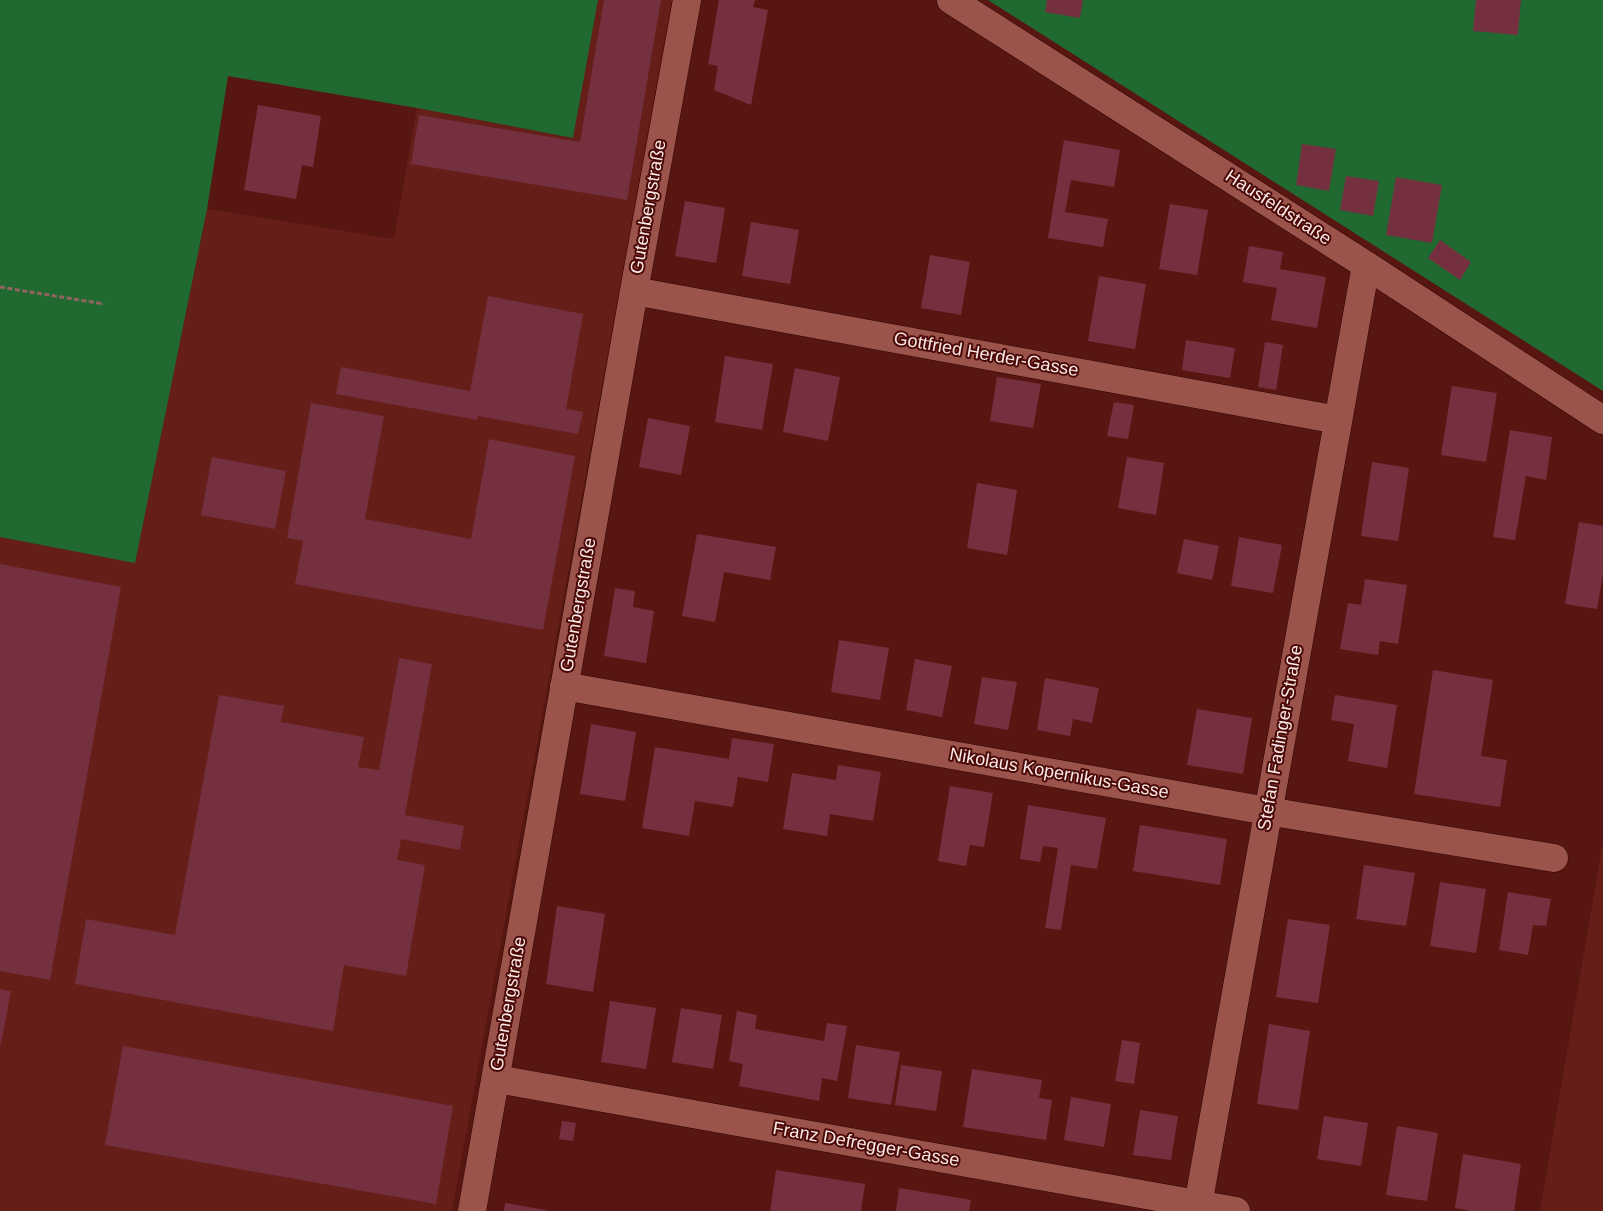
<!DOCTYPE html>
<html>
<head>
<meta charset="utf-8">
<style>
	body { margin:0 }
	canvas { display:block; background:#571612 }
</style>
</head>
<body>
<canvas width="1603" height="1211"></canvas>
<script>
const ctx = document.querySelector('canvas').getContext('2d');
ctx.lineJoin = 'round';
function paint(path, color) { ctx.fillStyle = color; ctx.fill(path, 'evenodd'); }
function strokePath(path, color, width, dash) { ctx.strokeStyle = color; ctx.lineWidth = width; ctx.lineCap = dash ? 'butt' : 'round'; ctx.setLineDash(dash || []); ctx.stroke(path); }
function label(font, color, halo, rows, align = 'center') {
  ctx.font = font + ' Helvetica,sans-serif'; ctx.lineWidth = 4; ctx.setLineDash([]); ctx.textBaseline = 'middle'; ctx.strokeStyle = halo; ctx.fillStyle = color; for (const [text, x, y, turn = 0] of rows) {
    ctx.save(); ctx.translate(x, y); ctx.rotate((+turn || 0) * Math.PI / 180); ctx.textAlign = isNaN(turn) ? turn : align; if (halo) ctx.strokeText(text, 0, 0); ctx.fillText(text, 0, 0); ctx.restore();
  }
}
paint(new Path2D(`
	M598 0H672L452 1211H0V537L135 562 207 209 394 239 417 108 573 138Z
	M1603 841V1211H1540Z`), '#661e19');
paint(new Path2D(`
	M0 0H598L573 138 417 108 228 76 207 209 135 563 0 537Z
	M988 0H1603V391Z`), '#206a32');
paint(new Path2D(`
	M604 0H661L627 200 411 164 419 115 580 142Z
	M719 0H755L753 7 768 10 751 105 714 90 718 66 708 64Z
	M1047 0H1083L1080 18 1045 12Z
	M1476 0H1521L1518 35 1473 31Z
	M258 105 321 116 313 167 302 165 296 199 244 190Z
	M1064 140 1120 150 1114 187 1071 180 1065 212 1108 219 1103 247 1048 238Z
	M1302 144 1336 149 1329 191 1296 185Z
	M1346 176 1379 181 1373 216 1340 210Z
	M1396 177 1442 185 1432 243 1386 235Z
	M685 201 725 208 716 263 675 256Z
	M1170 204 1208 210 1197 275 1159 269Z
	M751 222 799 230 790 284 742 276Z
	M1440 240 1471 262 1460 280 1428 258Z
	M1249 246 1283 252 1280 269 1326 277 1317 328 1271 320 1277 288 1243 282Z
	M930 255 970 262 961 315 921 308Z
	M1099 276 1146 284 1135 349 1088 341Z
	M488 296 583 314 566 409 583 412 578 434 478 416 477 420 336 394 341 367 470 391Z
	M1186 340 1235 348 1230 378 1182 370Z
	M1265 342 1283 345 1276 390 1258 387Z
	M725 356 773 364 762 430 715 422Z
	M795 368 840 377 828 441 783 432Z
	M997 377 1041 384 1033 428 990 421Z
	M1452 386 1497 393 1486 462 1441 455Z
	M1114 402 1134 405 1128 439 1107 436Z
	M311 403 384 416 365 519 471 539 489 439 575 456 543 630 295 584 303 541 287 538Z
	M648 418 690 426 681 475 639 467Z
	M1510 430 1552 437 1546 480 1526 476 1515 540 1493 537Z
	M212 457 286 471 275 529 201 515Z
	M1127 457 1164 463 1156 515 1118 508Z
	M1372 462 1409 468 1398 541 1361 536Z
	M977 483 1017 490 1007 555 967 548Z
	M1579 522 1603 526V574L1597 609 1565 604Z
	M697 534 776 547 770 580 724 572 715 622 682 616Z
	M1239 537 1282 545 1273 593 1231 586Z
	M1184 539 1219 546 1212 580 1177 573Z
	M0 564 121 587 50 980 0 971Z
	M1365 579 1407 585 1398 644 1380 641 1378 655 1340 649 1348 603 1361 605Z
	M615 588 635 591 633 607 654 611 646 663 604 656Z
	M839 640 889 648 880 700 831 692Z
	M399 658 432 664 405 815 464 826 460 850 401 839 397 860 425 865 406 976 344 965 333 1031 75 984 86 919 175 935 219 695 284 706 281 722 364 737 358 767 379 770Z
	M915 659 952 666 942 717 906 710Z
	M1433 670 1493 680 1481 756 1507 760 1500 807 1414 794Z
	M982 677 1017 682 1008 730 974 724Z
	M1045 678 1099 688 1092 723 1073 719 1070 736 1037 730Z
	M1335 695 1397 705 1387 768 1348 761 1354 724 1331 720Z
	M1197 709 1252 718 1243 774 1187 765Z
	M591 724 636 732 625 801 580 794Z
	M732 738 774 744 768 782 738 777 733 807 695 801 689 836 642 828 655 747 729 759Z
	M838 765 881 772 873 821 830 814 827 836 783 829 792 773 836 780Z
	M950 786 993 793 984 847 970 845 966 866 938 861Z
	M1028 805 1106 818 1097 869 1071 865 1061 930 1045 928 1058 848 1043 846 1040 862 1020 859Z
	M1140 825 1227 839 1220 885 1133 871Z
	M1364 865 1415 873 1406 926 1356 919Z
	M1440 882 1486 889 1476 953 1430 946Z
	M1508 892 1551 899 1546 926 1533 925 1528 955 1499 950Z
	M557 906 605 914 593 992 546 984Z
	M1288 919 1330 925 1318 1003 1276 997Z
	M0 989 11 991 1 1044H0Z
	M610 1001 656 1008 646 1069 601 1062Z
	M681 1008 722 1015 713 1069 672 1062Z
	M737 1011 757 1015 755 1029 824 1041 827 1023 847 1026 837 1081 822 1078 819 1101 739 1086 743 1064 729 1061Z
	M1269 1024 1310 1031 1298 1110 1257 1104Z
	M1122 1040 1140 1043 1134 1084 1115 1081Z
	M856 1045 900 1052 891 1105 848 1098Z
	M123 1046 453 1106 436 1204 105 1145Z
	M901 1065 942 1071 936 1111 895 1105Z
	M972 1069 1042 1080 1039 1098 1052 1100 1046 1140 963 1127Z
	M1071 1097 1111 1104 1104 1147 1064 1140Z
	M1140 1110 1178 1116 1171 1160 1133 1155Z
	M1324 1116 1368 1123 1361 1166 1317 1159Z
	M562 1121 576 1123 573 1141 559 1139Z
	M1397 1126 1438 1133 1427 1201 1386 1195Z
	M1463 1154 1521 1164 1514 1211H1471L1455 1208Z
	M776 1170 865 1184 861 1211H770Z
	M899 1188 971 1200 969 1211H896Z
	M505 1203 546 1210V1211H504Z`), '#74303f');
const minor = new Path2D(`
	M951 0 1366 265 1603 420
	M634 291 1338 420
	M564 686 1267 811 1554 858
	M497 1079 1236 1211
	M472 1211 634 291 687 0
	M1197 1211 1366 265`);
strokePath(minor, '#340403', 29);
strokePath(new Path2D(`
	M0 287 104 304`), '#936360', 3, [5, 2.5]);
strokePath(minor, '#9b544b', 28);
label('18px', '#f9e8e5', '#4b0907', [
	["Gutenbergstraße",649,207,-80],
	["Hausfeldstraße",1278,208,33],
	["Gottfried Herder-Gasse",986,355,10],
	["Gutenbergstraße",579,605,-80],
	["Stefan Fadinger-Straße",1281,738,-80],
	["Nikolaus Kopernikus-Gasse",1059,774,10],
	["Gutenbergstraße",509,1004,-80],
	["Franz Defregger-Gasse",866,1145,10]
]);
</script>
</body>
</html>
